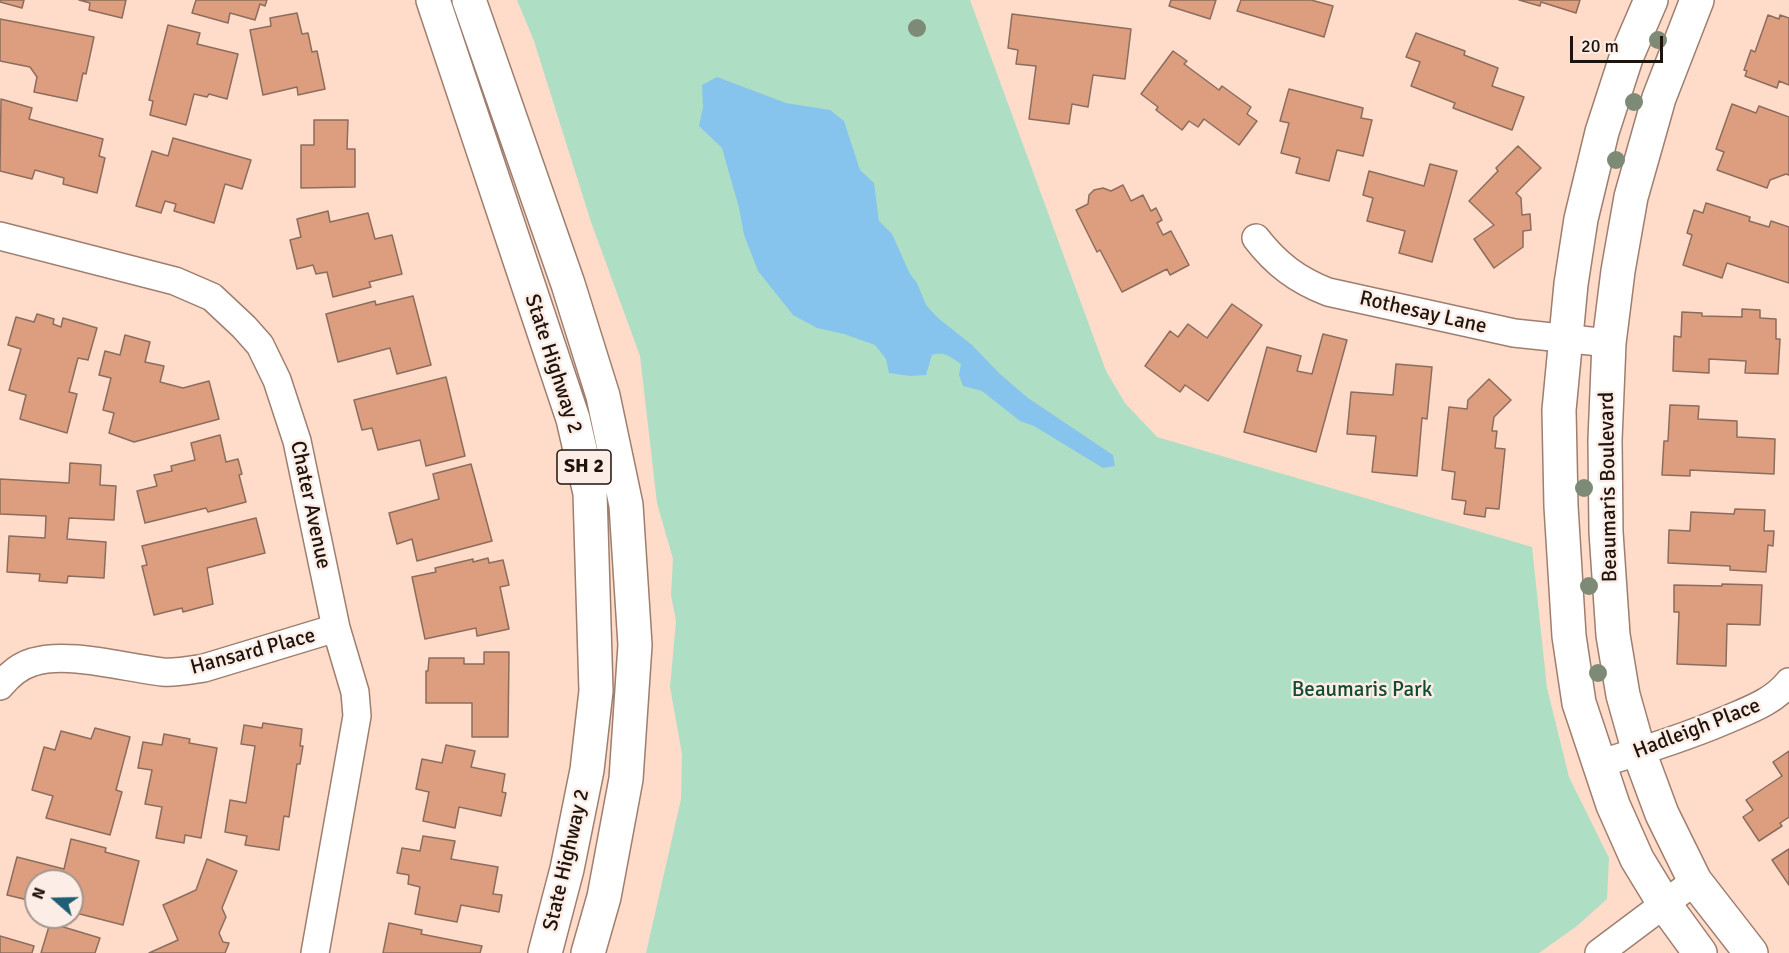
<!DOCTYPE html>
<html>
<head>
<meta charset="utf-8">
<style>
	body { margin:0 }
	#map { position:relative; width:1789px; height:953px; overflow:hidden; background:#ffdbc9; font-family:Signika,sans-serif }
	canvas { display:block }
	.north { position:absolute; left:24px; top:869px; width:60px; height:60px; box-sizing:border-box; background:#fceee6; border:2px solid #a4968f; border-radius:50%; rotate:290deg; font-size:16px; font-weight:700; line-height:24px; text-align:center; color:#1f130d }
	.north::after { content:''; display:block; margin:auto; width:21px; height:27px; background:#1f5e74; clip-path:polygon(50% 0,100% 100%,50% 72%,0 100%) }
	.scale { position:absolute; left:1570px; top:36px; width:93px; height:27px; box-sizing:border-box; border:3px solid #1f130d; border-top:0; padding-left:8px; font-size:18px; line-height:21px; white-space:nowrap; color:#1f130d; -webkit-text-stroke:4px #fceee6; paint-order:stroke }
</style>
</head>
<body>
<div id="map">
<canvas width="1789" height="953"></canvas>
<div class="north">N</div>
<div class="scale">20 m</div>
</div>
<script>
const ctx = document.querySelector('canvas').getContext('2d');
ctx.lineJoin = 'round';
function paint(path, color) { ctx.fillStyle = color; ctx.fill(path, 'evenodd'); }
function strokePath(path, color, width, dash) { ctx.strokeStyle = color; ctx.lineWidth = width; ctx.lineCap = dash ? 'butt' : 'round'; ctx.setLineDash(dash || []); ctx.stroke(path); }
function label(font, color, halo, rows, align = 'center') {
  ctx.font = font + ' Signika,sans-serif'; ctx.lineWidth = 5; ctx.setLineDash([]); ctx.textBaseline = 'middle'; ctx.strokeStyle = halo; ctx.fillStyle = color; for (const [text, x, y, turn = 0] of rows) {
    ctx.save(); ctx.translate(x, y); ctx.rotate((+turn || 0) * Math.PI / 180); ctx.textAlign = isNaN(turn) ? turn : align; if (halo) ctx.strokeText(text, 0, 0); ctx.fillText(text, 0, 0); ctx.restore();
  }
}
paint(new Path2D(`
	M517 0H970L1106 371 1125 403 1157 437 1532 547 1547 688 1569 777 1609 858 1607 899 1577 926 1539 953H646L681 799 682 754 670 687 676 621 671 595 673 559 657 503 640 356 591 222 534 41Z`), '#aedfc5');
paint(new Path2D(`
	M717 77 786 103 830 110 844 121 860 170 874 183 879 221 892 234 910 274 917 283 926 305 938 318 972 345 1000 374 1028 398 1113 455 1115 466 1103 468 1034 426 1020 421 982 391 963 386 959 375 961 364C951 357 944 351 932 355L926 375 910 376 889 373 886 359 875 345 844 334 817 328 793 315 758 271 744 235 739 208 722 148 699 126 703 107 702 85Z`), '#86c4ed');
const building = new Path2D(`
	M0 0H24L22 8 0 2Z
	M79 0H126L122 18 89 10 90 3Z
	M196 0H267L265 6 260 4 255 20 230 13 228 23 192 13Z
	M1171 0H1216L1210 19 1169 6Z
	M1241 0H1311L1333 6 1324 37 1237 11Z
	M1519 0H1580L1576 13 1541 2 1540 6Z
	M297 13 302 34 308 33 312 52 317 51 325 89 298 95 297 87 263 95 250 30 271 26 270 18Z
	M1012 14 1131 29 1125 79 1093 75 1088 107 1072 104 1069 124 1029 119 1036 66 1016 64 1018 50 1008 48Z
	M1768 15 1779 19 1780 15 1789 18V85L1779 81 1777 88 1745 76 1747 71 1744 70 1751 50 1755 52Z
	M0 19 94 37 86 74 83 73 77 101 34 92 37 77 30 67 0 61Z
	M168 25 200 33 197 44 238 54 227 99 209 94 207 97 194 94 186 125 150 115 153 101 149 100Z
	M1416 33 1465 51 1464 55 1498 68 1492 86 1524 97 1512 130 1453 108 1455 103 1411 86 1420 62 1406 57Z
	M1173 51 1187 61 1184 64 1219 90 1222 86 1251 107 1247 114 1257 121 1239 145 1204 119 1198 127 1189 121 1182 130 1156 110 1158 107 1141 94Z
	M1289 89 1363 108 1361 118 1372 120 1363 156 1337 150 1329 181 1296 173 1300 158 1281 153 1289 123 1280 121Z
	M1 99 32 108 29 119 103 139 99 156 105 158 97 193 63 184 64 178 35 170 32 179 0 171Z
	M1732 104 1756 113 1759 106 1789 117V175L1786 174 1770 180 1767 188 1717 170 1724 152 1716 149Z
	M314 120H348L347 149H355V187L301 188V145H314Z
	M173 138 251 160 242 189 225 184 214 223 174 211 176 204 165 201 161 213 136 206 152 151 168 156Z
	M1518 146 1541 168 1516 193 1521 198 1522 215 1530 214 1531 230 1523 231V247L1494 268 1474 239 1494 225 1469 201 1498 171 1496 168Z
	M1430 164 1457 171 1432 262 1399 253 1405 231 1367 221 1373 198 1363 195 1369 171 1424 186Z
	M1123 185 1131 201 1143 195 1151 211 1156 208 1162 220 1157 223 1163 235 1171 231 1189 265 1170 275 1167 269 1122 292 1100 250 1097 252 1076 210 1088 204 1089 195 1094 190 1103 188 1111 191Z
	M1706 203 1750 217 1749 221 1769 227 1771 221 1789 227V283L1727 263 1722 278 1683 265 1692 235 1687 233 1694 210 1703 213Z
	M328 211 330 222 368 213 375 239 392 235 402 274 369 282 371 287 333 297 327 272 316 274 313 265 297 269 290 240 301 237 297 219Z
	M413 296 431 365 397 374 390 348 338 362 326 314 375 301 376 305Z
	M1232 304 1262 325 1208 401 1185 385 1180 392 1145 366 1170 331 1178 337 1188 324 1207 338Z
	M1742 309 1760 310V318L1776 319V339H1780L1778 374 1745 373 1746 361 1709 359V373L1673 371 1674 336 1681 337 1682 312 1702 313V316L1742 317Z
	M37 314 54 319 53 324 61 327 63 318 97 328 88 360 78 358 69 392 77 394 67 433 20 419 26 395 9 390 21 349 8 345 16 317 34 322Z
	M1323 334 1347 340 1316 452 1244 432 1267 347 1301 356 1297 371 1312 374Z
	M125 335 150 342 145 362 164 366 160 382 183 388 209 381 219 419 134 442 109 433 114 413 103 410 111 378 99 375 105 351 120 355Z
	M1396 364 1432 367 1427 419 1422 418 1417 476 1372 472 1376 436 1347 434 1351 392 1393 395Z
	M446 377 465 456 426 466 420 440 378 450 372 428 362 430 354 400Z
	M1489 379 1511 400 1494 417 1492 431H1497L1495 448 1505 449 1499 509 1486 508 1485 517 1464 514 1466 501 1452 499 1455 472 1442 470 1449 407 1467 409 1468 400Z
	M1670 405 1699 406 1698 419 1737 421V437L1775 439 1774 474 1690 470V476L1662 475 1664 441H1668Z
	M220 435 226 462 238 459 242 474 239 475 246 502 208 512 206 508 145 523 137 491 157 486 154 475 172 471 171 466 195 460 191 443Z
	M70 463 101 465 100 485 116 486 114 520 69 518 67 539 106 542 104 578 68 576 67 583 39 581 40 574 7 572 9 536 45 538 46 516 0 514V479L69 483Z
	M471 464 492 541 417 561 412 539 397 544 389 513 439 499 433 474Z
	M1735 509 1765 510 1764 531H1774L1773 546 1768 545 1766 572 1730 570V566L1668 563 1669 530 1690 531 1691 512 1734 514Z
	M256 518 265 553 207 568 213 604 183 612 182 608 154 615 142 566 147 565 142 546Z
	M488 558 489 563 503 560 509 585 500 587 509 629 477 636 476 628 425 639 412 577 436 572 435 568 473 559V562Z
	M1722 584 1762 585 1760 625 1727 624 1726 666 1677 664 1679 612H1674V585L1722 586Z
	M484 652H509L508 737H472V703H426V671H428L429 658H464V664H484Z
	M263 723 302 729 300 746H303L300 764H297L289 817 284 816 279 850 245 845 247 836 225 832 230 800 246 803 255 746 241 744 244 725 262 728Z
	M95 728 130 737 116 790 122 792 110 835 46 818 53 796 32 790 44 747 55 750 61 731 91 739Z
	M164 734 190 739 189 743 217 748 201 838 185 835 184 843 156 838 162 807 145 804 152 770 138 768 143 742 162 745Z
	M446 745 475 751 471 767 505 774 502 792 506 793 501 816 459 807 455 828 423 821 429 792 416 789 422 759 442 763Z
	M1789 751V817L1780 823 1782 826 1759 841 1743 817 1753 810 1746 800 1782 776 1773 762Z
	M423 836 455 841 451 859 498 867 493 894 502 895 499 912 461 905 457 922 415 914 420 887 408 884 409 875 397 873 402 848 420 851Z
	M71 839 106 848 105 852 139 861 123 925 72 912V881H36V902L7 895 17 857 64 869Z
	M1789 849V885L1772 860Z
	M207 859 237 871 222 908 226 917 219 933 223 942 229 943 225 953H149L178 940 163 905 196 890Z
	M50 923 100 938 95 953H41Z
	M389 923 422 930 421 934 482 946 480 953H383Z
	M0 936 34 946 32 953H0Z`);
paint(building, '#dc9e7e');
strokePath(building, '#8c6d5d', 1.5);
const street = new Path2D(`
	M0 236 175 281 212 297 244 327 260 345 277 380 297 441 336 628 355 692 357 716 315 953
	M1256 238C1276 264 1297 280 1328 292L1514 333 1609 343
	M0 686C9 675 19 666 33 662 68 651 125 668 163 672 176 673 191 670 204 668L336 628
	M1598 764C1642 751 1684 738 1726 720 1749 710 1773 702 1789 682
	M1599 953 1695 881`);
const secondary = new Path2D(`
	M1651 0 1626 58 1602 132 1581 219 1571 284 1559 410 1561 506 1569 636 1579 703 1613 805 1637 859 1665 905 1700 953
	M1697 0 1659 98 1631 197 1618 271 1609 343 1605 440 1606 532 1613 635 1623 695 1639 752 1662 814 1695 881 1751 953`);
const highway = new Path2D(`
	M433 0 573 419 590 493 596 691 587 770 567 869 545 953
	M469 0 568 284 603 396 626 505 635 645 626 779 604 897 588 953`);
strokePath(street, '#9e7e6e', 30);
strokePath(secondary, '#9e7e6e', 36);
strokePath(highway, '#9e7e6e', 36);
strokePath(street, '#fff', 27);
strokePath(secondary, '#fff', 33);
strokePath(highway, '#fff', 33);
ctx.fillStyle = '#7d8b76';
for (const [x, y] of [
	[917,28],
	[1658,40],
	[1634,102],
	[1616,160],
	[1584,488],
	[1589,586],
	[1598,673]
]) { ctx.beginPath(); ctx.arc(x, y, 9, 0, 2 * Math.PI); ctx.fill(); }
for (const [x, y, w] of [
	[584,467,54]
]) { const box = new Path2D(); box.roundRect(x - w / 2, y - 17, w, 34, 4.5); ctx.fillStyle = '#fceee6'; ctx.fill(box); strokePath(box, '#1f130d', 1.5); }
label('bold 20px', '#1f130d', null, [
	["SH 2",584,467]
]);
label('21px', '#1f130d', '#fceee6', [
	["Rothesay Lane",1423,313,13],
	["State Highway 2",553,364,72],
	["Beaumaris Boulevard",1609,487,-91],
	["Chater Avenue",310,505,78],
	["Hansard Place",253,652,-15],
	["Hadleigh Place",1697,729,-21],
	["State Highway 2",567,860,-77]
]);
label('21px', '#124a33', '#fceee6', [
	["Beaumaris Park",1362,690]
]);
</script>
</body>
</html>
